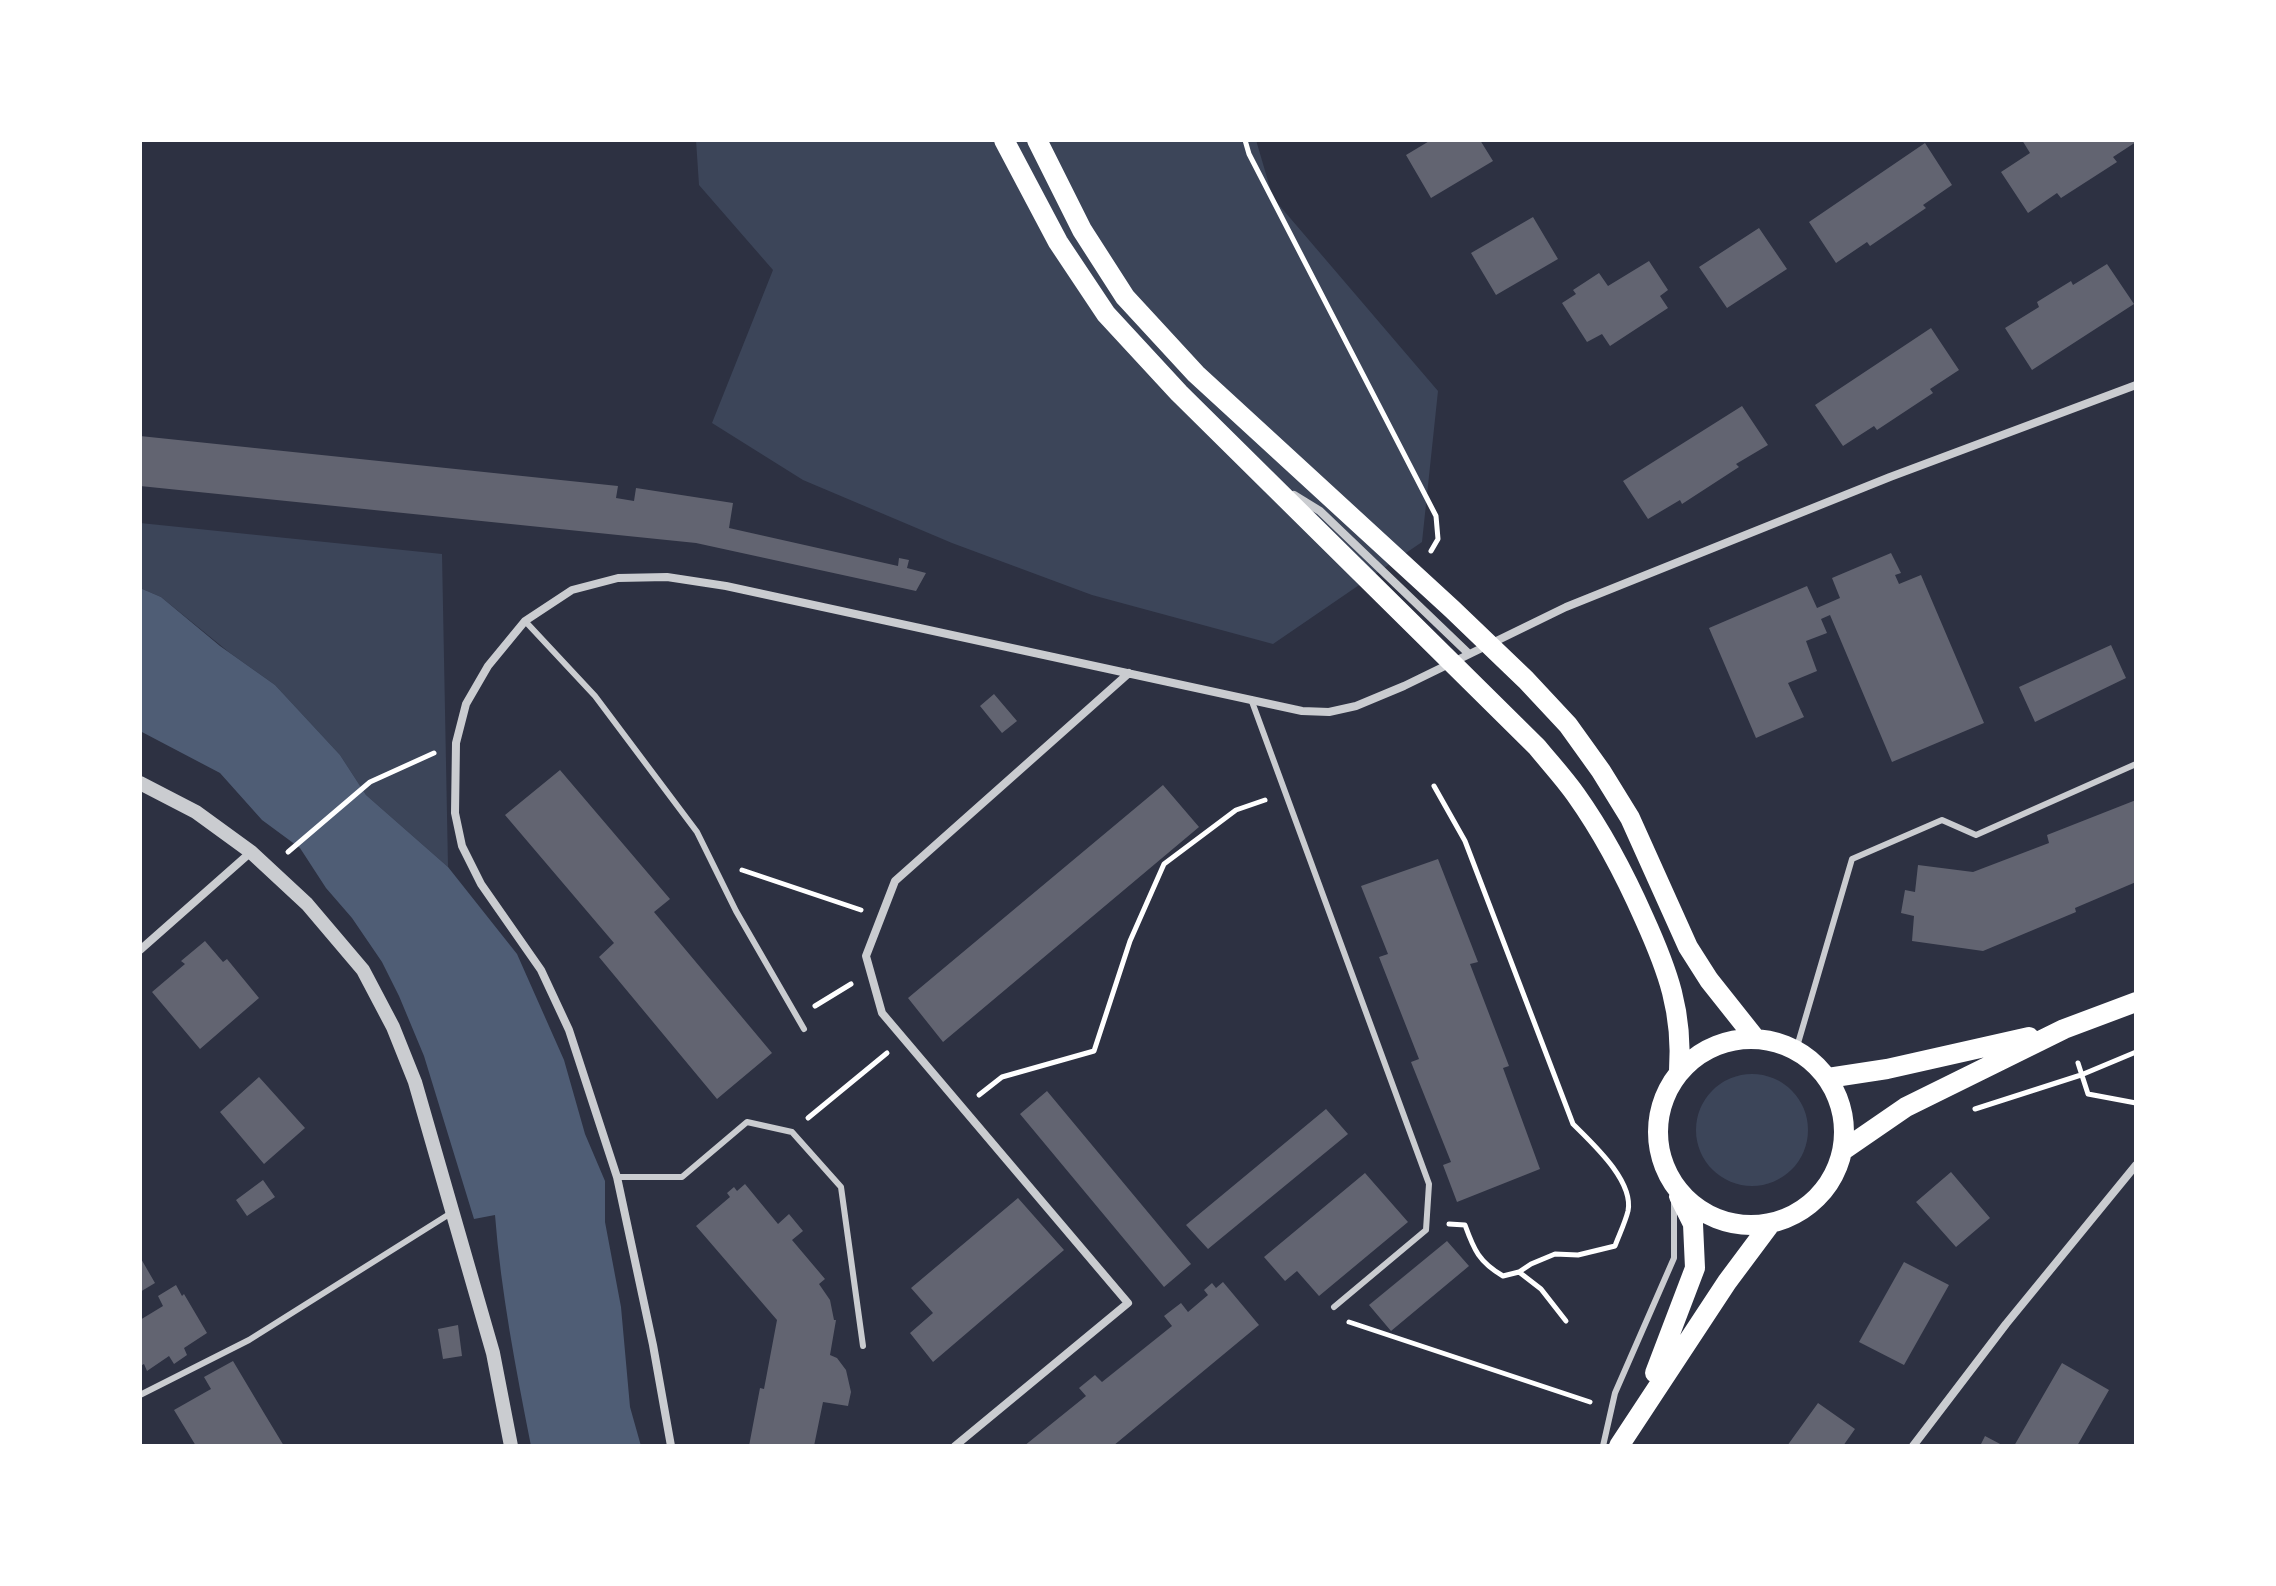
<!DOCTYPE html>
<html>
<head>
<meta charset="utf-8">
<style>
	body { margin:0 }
	#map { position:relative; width:2276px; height:1586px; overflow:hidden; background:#2d3142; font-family:"PT Sans Narrow",sans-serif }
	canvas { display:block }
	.frame { position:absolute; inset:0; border:142px solid #fff; pointer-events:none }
</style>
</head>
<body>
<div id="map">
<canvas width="2276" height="1586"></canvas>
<div class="frame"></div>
</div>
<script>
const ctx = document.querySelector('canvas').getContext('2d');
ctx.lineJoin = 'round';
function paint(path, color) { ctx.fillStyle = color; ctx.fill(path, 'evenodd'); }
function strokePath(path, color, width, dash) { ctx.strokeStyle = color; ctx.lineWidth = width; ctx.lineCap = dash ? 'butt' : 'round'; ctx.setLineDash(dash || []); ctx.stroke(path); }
paint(new Path2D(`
	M696 140H1256L1273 198 1438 391 1422 542 1273 644 1092 595 952 543 803 480 712 423 773 270 699 185Z
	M140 523 442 554 448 867 366 795 340 755 275 685 230 653 161 597 140 588Z
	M1696 1130a56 56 0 1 1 112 0a56 56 0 1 1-112 0Z`), '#3c4559');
paint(new Path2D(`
	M140 588 161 597 220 646 275 685 340 755 366 795 448 867 517 954 564 1060 585 1134 605 1181V1222L621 1307 630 1407 641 1446H531C516 1369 501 1293 495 1215L474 1219 424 1056 399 996 382 962 352 918 326 888 300 848 262 820 220 773 140 731Z`), '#4f5d75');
paint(new Path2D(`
	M1431 140H1480L1493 161 1431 198 1406 155Z
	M2022 140H2136V142L2113 157 2117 162 2061 198 2057 193 2028 213 2001 172 2030 153Z
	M1925 143 1952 185 1923 205 1926 208 1870 246 1867 242 1836 263 1809 222Z
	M1533 217 1558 259 1496 295 1471 253Z
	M1759 228 1787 269 1727 308 1699 267Z
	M1649 261 1668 290 1660 296 1668 308 1610 346 1602 334 1587 342 1562 303 1576 294 1573 290 1599 273 1608 286Z
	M2107 264 2134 304 2032 370 2005 328 2039 307 2037 302 2071 281 2073 285Z
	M1931 328 1959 370 1930 389 1933 393 1877 430 1874 426 1843 446 1815 405Z
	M1742 406 1768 445 1736 464 1739 467 1682 504 1680 500 1648 519 1623 481Z
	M140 436 618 486 616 498 634 501 636 488 733 503 729 528 898 566 899 558 909 560 907 568 926 573 916 591 696 543 140 486Z
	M1891 553 1901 573 1895 575 1899 584 1921 575 1984 723 1892 762 1830 615 1821 619 1827 633 1806 641 1817 671 1788 683 1804 717 1756 738 1709 628 1807 586 1817 608 1840 598 1832 578Z
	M2111 645 2126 678 2035 722 2019 687Z
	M994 694 1017 721 1002 733 980 706Z
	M560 770 670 899 654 912 772 1053 717 1099 599 957 614 943 505 815Z
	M1163 785 1199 827 943 1042 908 998Z
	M2136 800V882L2075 908 2076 912 1983 951 1912 941 1914 916 1901 913 1905 890 1915 892 1918 865 1973 872 2049 843 2047 835Z
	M1438 859 1478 962 1470 964 1509 1066 1503 1068 1540 1169 1457 1202 1443 1165 1451 1162 1411 1062 1419 1059 1379 957 1388 954 1361 886Z
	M205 941 223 962 227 959 259 998 200 1049 152 992 185 964 181 961Z
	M259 1077 305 1128 264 1164 220 1112Z
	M1047 1091 1191 1264 1164 1287 1020 1114Z
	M1326 1109 1348 1134 1208 1249 1186 1225Z
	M1951 1172 1990 1218 1956 1247 1916 1202Z
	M1365 1173 1408 1222 1319 1296 1297 1271 1285 1281 1264 1257Z
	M263 1180 275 1197 247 1216 236 1200Z
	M745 1184 778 1224 789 1214 803 1231 792 1240 825 1279 819 1284 830 1300 834 1320H836L830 1355 837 1358 846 1370 851 1392 848 1406 823 1402 814 1446H749L760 1388 764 1389 777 1320 696 1226 730 1197 727 1193 734 1187 737 1191Z
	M1018 1198 1064 1250 933 1362 910 1333 933 1313 911 1288Z
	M1447 1241 1469 1266 1391 1331 1369 1305Z
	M140 1257 155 1283 140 1292Z
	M1904 1262 1949 1285 1904 1365 1859 1342Z
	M1223 1282 1259 1325 1113 1446H1024L1086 1396 1079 1388 1095 1375 1102 1382 1172 1326 1164 1316 1181 1303 1188 1312 1208 1295 1204 1290 1212 1283 1216 1288Z
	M176 1285 182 1296 184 1294 207 1333 184 1348 187 1355 174 1364 169 1356 147 1371 144 1364 140 1366V1320L163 1306 158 1296Z
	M458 1325 462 1356 443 1359 438 1329Z
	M233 1361 264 1413 284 1446H196L174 1410 211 1389 204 1377Z
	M2062 1363 2109 1390 2077 1446H2014Z
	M1818 1403 1855 1429 1843 1446H1787Z
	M1985 1436 2004 1446H1980Z`), '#626471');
strokePath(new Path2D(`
	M1245 140 1249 154 1436 516 1438 539 1431 551
	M1434 786 1465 841 1573 1124C1593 1144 1634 1181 1628 1211 1625 1223 1619 1235 1615 1246L1578 1255 1555 1254 1531 1264 1519 1272 1503 1276C1479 1262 1474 1250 1465 1225L1449 1224
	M288 852 370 782 434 753
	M742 870 861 910
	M815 1006 851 984
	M2078 1063 2088 1094 2136 1103
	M979 1095 1002 1077 1094 1051 1130 941 1164 864 1236 810 1265 800
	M1975 1109 2081 1075 2136 1052
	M808 1118 887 1053
	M1519 1272 1541 1289 1566 1321
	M1349 1322 1590 1402`), '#fff', 5);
strokePath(new Path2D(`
	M525 621 595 696 697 832 736 911 804 1029
	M1251 699 1429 1184 1426 1230 1334 1307
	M1796 1050 1852 859 1942 820 1976 835 2136 764
	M617 1177H682L747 1122 792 1132 841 1187 863 1346
	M140 1395 249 1340 451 1213
	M1603 1446 1615 1393 1674 1258V1185`), '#caccd0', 6);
strokePath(new Path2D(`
	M1294 495 1320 511 1468 653
	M140 950 251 852
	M671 1446 653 1345 617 1177 569 1030 541 970 481 884 462 846 455 813 456 743 466 704 488 666 525 621 572 590 618 578 667 577 726 586 1302 711 1329 712 1356 706 1404 686 1566 607 1890 477 2136 385
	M955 1446 1128 1303 882 1013 866 956 895 881 1129 673
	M1913 1446 2006 1324 2136 1165`), '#caccd0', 8);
strokePath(new Path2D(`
	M140 783 196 812 251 852 307 904 363 970 393 1027 415 1082 493 1353 511 1446`), '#caccd0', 14);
strokePath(new Path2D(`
	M1004 140 1058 242 1106 314 1179 393 1537 747C1550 763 1564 778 1576 795 1603 833 1625 875 1644 918 1668 971 1683 1012 1679 1071
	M1037 140 1082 230 1125 297 1196 374 1452 609 1526 680 1568 725 1601 771 1630 818 1688 947 1709 980 1755 1038
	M1658 1132a93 93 0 1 1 186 0a93 93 0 1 1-186 0Z
	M1828 1078 1887 1069 2029 1037
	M1842 1151 1906 1107 2064 1029 2136 1002
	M1655 1373 1695 1268 1693 1224 1679 1196
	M1619 1446 1727 1282 1771 1223`), '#fff', 20);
</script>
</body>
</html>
